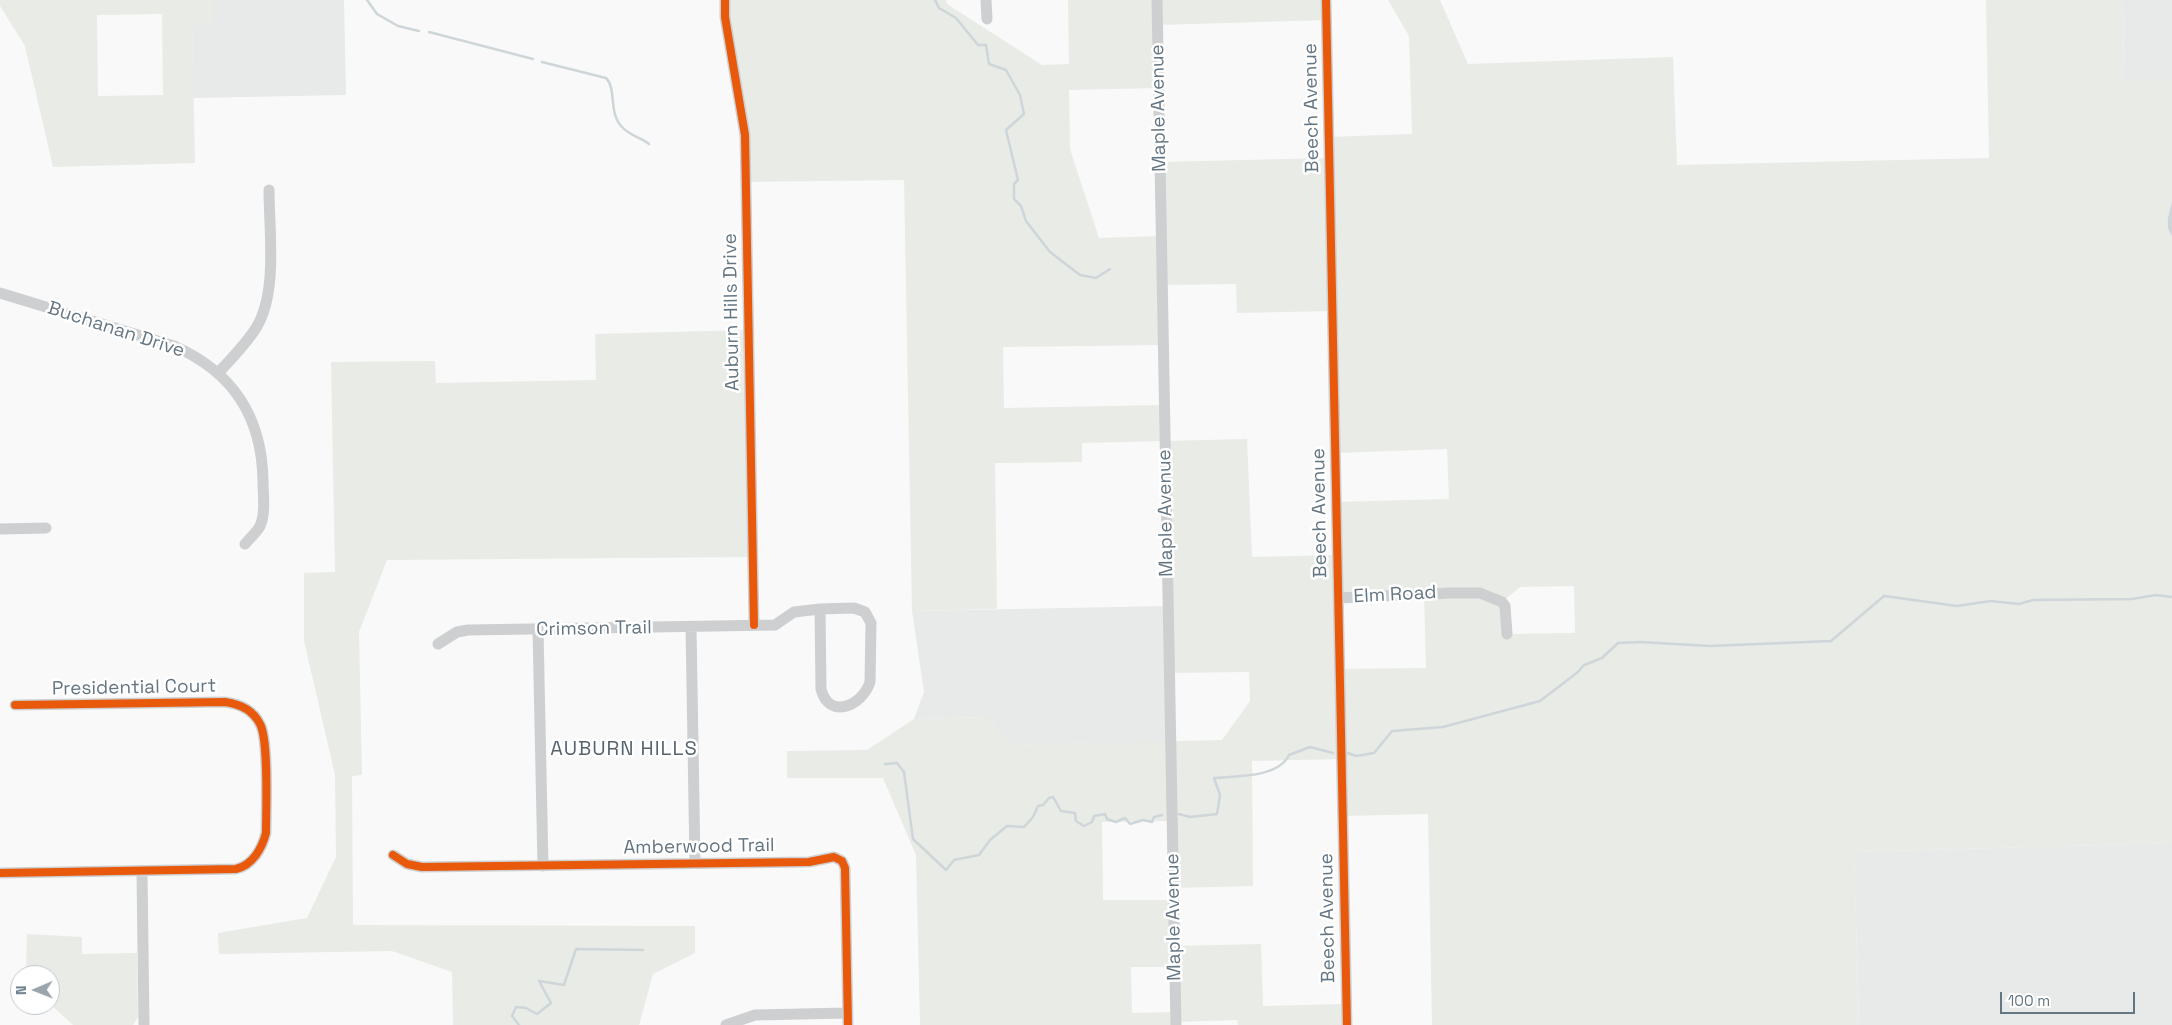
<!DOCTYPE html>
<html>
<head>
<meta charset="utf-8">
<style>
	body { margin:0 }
	#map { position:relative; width:2172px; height:1025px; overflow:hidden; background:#f9f9f9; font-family:"Space Grotesk",sans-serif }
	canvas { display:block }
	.north { position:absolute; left:10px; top:965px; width:50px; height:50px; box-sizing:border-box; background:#fff; border:1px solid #c1c8cd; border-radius:50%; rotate:269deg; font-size:14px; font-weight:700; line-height:20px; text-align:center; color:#657683 }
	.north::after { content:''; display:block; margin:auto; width:18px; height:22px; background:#99a4ac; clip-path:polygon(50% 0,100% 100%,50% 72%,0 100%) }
	.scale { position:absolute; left:2000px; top:992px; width:135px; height:22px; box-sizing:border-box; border:2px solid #657683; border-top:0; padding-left:6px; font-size:15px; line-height:18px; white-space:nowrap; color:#657683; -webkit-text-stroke:4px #fff; paint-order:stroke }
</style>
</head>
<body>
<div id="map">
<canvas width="2172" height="1025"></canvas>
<div class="north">N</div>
<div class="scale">100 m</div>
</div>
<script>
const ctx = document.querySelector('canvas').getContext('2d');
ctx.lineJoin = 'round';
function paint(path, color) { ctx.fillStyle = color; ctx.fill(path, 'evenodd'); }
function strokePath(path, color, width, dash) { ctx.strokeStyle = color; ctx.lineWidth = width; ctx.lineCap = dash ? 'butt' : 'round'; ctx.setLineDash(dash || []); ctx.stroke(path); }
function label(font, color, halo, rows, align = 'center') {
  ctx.font = font + ' "Space Grotesk",sans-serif'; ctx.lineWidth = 5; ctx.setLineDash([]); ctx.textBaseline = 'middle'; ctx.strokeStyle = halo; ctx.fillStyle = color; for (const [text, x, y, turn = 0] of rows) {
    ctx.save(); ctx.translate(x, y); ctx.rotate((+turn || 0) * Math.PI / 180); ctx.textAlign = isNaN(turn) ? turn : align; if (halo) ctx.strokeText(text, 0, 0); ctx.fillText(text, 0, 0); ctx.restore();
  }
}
paint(new Path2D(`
	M212 0H344L346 95 193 98 192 24 212 23Z
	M2123 0H2172V80H2124Z
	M1168 606 1171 742 1010 745 986 717 914 719 924 692 912 611Z
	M2172 843V1025H1859L1854 852Z`), '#e8e9e9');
paint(new Path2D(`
	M0 0H212V23L192 25 195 163 53 167 25 46 0 6ZM162 14 163 95 98 96 97 15Z
	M725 0H946L947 4 1042 65 1069 64 1068 0H1326V20L1158 25V88L1069 90 1070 149 1099 238 1161 236 1160 162 1329 158V137L1412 134 1409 36 1388 0H1440L1468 64 1673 57 1677 165 1989 158 1986 0H2123L2124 80H2172V202C2169 214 2164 226 2172 236V843L1854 852 1859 1025H1432L1428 814 1342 816 1341 759 1252 761 1253 886 1173 888 1172 821 1102 822 1103 900H1174L1175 946 1261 944 1263 1006 1346 1004 1347 1025H1238L1237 1020 1176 1022V1025H920L916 855 883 778H787V751L867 750 914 719 986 717 1010 745 1222 740 1250 701 1249 672 1169 673 1165 441 1082 443V462L995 463 997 609 912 611 904 180 745 182ZM1236 284 1237 313 1332 311 1335 453 1447 449 1449 499 1336 502 1337 555 1252 557 1247 439 1165 441 1164 405 1004 408 1003 347 1163 345 1162 285ZM1574 586 1575 633 1507 634 1502 602 1520 587ZM1424 594 1426 668 1340 669 1338 599ZM1131 967H1175L1176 1012 1132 1013Z
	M749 330 753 557 387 560 359 632 362 775 352 776 353 925 695 926V953L653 974 639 1025H453L452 972 392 951 219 954 218 933 307 918 336 857 335 775 304 641V573L335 572 331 362 435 361 436 383 596 380 595 334Z
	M27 934 82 937V954L137 953 138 1017 133 1025H73L50 1004 49 970 26 969Z`), '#e8ebe6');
paint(new Path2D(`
	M2172 202V236C2164 226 2169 214 2172 202Z`), '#ced6d9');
strokePath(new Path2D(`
	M367 0 377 14 398 26 419 31
	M935 0 939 8 956 18 978 45H986L989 64 1006 70 1020 95 1024 114 1006 130 1018 180 1014 184V199L1021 206 1026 221 1050 252 1080 275 1096 278 1110 269
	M429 32 533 59
	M542 62 606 78C617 89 608 113 622 127 629 135 641 138 649 144
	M1348 753 1356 756 1374 753 1392 731 1443 727 1540 701 1578 672 1584 665 1602 658 1618 643 1640 642 1710 646 1831 641 1884 596 1957 606 1991 601 2019 604 2033 600 2132 599 2156 595 2172 597
	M885 764 897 763 904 772 913 839 946 870 954 860 979 855 990 840 1007 826 1024 827 1033 817 1038 806 1043 805 1049 798 1053 797 1061 811 1075 813 1076 821 1084 826 1092 822 1094 816 1105 814 1107 819 1116 822 1125 818 1130 824 1143 820 1152 822 1154 817 1162 815
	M1179 814 1190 817 1217 814 1220 795 1214 778C1236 776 1278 778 1289 755L1310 747 1333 753
	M519 1025 512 1016 516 1007 526 1008 537 1014 551 1003 539 981 564 985 576 949 643 950`), '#ced6d9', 2.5);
strokePath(new Path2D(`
	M725 0V17L745 135 754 625
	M986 0 987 19
	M1157 0 1176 1025
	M1326 0 1347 1025
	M0 293 174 346C233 372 262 416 263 481 263 495 266 513 260 526 257 532 250 538 245 544
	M219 372C232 358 246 344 256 328 278 293 269 230 269 190
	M0 529 46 528
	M1338 598 1451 593H1480L1502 602 1505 606 1507 634
	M854 608 865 612 871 623 870 682C863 705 829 721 821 689L820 609Z
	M691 627 695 863
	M538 630 543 866
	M438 644 457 632 468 630 775 625 794 612 820 609
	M393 855 407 864 422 867 809 862 834 857 842 861 845 868 848 1025
	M142 871 144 1025
	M0 873 236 869C253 865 262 848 266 833 266 810 269 740 260 724 253 710 240 704 225 702L15 705
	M726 1025 755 1015 847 1013`), '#cecfd0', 11);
strokePath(new Path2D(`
	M725 0V17L745 135 754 625
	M1326 0 1347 1025
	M393 855 407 864 422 867 809 862 834 857 842 861 845 868 848 1025
	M0 873 236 869C253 865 262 848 266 833 266 810 269 740 260 724 253 710 240 704 225 702L15 705`), '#e8590c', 8);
label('19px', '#657683', '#fff', [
	["Maple Avenue",1159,108,-91],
	["Beech Avenue",1312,108,-91],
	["Auburn Hills Drive",732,312,-91],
	["Buchanan Drive",116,330,18],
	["Maple Avenue",1166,513,-91],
	["Beech Avenue",1320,513,-91],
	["Elm Road",1395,595,-3],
	["Crimson Trail",594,629,-1],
	["Presidential Court",134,688,-1],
	["Amberwood Trail",699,847,-1],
	["Maple Avenue",1174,917,-91],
	["Beech Avenue",1328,918,-91]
]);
ctx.letterSpacing = '1px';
label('20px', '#57646e', '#fff', [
	["AUBURN HILLS",624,750]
]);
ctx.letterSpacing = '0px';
</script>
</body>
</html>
